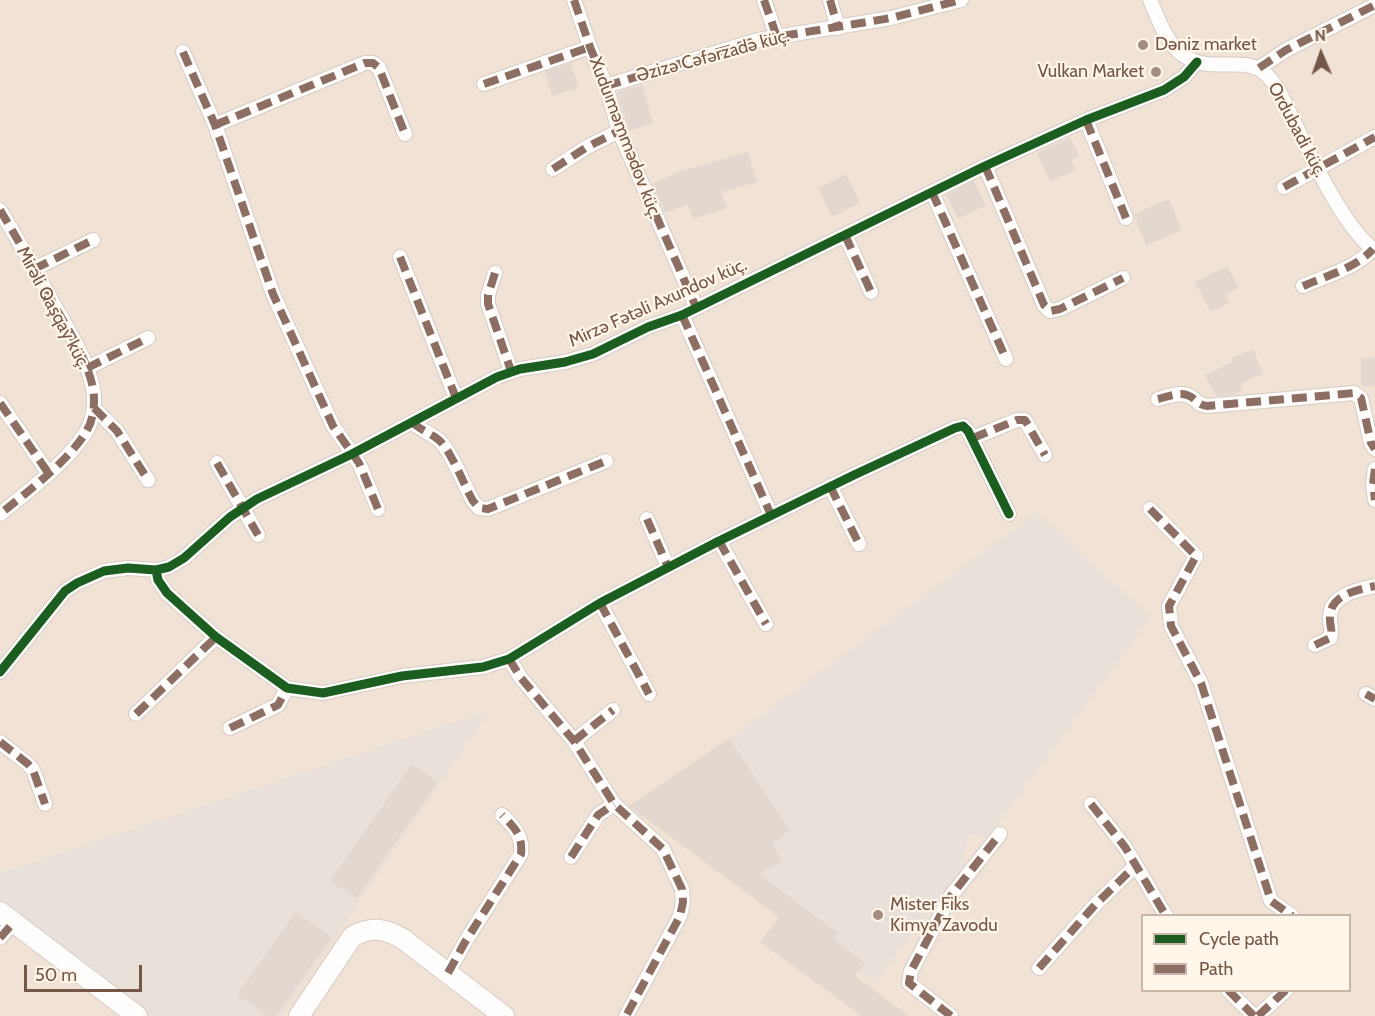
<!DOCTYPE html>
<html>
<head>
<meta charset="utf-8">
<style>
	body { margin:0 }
	#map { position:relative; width:1375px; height:1016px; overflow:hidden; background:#f7f1e8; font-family:Cabin,sans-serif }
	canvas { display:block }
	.legend { position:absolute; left:1141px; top:914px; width:210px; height:78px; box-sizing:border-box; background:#fff6e9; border:2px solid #c8b6a9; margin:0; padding:8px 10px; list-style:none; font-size:18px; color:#755748 }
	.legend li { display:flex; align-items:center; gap:12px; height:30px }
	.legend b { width:30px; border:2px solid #c8b6a9 }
	.north { position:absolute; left:1291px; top:24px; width:60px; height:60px; -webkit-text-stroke:4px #fff6e9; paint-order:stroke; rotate:358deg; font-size:16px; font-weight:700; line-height:24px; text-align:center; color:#755748 }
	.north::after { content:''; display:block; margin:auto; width:21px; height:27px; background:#755748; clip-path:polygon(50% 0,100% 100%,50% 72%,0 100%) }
	.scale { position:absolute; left:24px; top:965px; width:118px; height:27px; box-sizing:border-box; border:3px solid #755748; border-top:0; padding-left:8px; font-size:18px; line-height:21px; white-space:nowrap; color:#755748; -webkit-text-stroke:4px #fff6e9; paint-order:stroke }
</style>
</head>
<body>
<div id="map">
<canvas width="1375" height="1016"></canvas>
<ul class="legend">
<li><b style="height:8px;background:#1b5e20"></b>Cycle path</li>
<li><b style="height:8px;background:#8d6e63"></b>Path</li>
</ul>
<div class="north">N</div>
<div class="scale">50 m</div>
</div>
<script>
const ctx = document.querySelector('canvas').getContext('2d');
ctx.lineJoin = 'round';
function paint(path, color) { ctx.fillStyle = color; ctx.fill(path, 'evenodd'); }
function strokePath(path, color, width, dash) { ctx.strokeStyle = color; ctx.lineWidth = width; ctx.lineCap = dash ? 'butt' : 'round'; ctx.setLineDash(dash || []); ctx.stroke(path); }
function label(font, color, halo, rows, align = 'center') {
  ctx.font = font + ' Cabin,sans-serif'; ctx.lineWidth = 4.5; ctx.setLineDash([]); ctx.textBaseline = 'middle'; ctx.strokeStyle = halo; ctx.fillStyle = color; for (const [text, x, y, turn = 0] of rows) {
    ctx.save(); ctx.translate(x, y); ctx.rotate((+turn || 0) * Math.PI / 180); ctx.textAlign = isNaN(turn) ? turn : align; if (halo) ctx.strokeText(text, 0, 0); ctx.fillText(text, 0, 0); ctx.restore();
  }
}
paint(new Path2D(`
	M0 0H1375V1016H0ZM1142 916H1350V990H1142Z`), '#f0e3d5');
paint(new Path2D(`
	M1037 512 1151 617 988 837 968 834 964 866 875 983 638 806Z
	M490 710 281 1016H150L0 903V873Z`), '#e9e1d9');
paint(new Path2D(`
	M571 63 579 88 552 96 545 72Z
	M642 85 653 123 629 131 617 92Z
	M1070 137 1079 156 1071 160 1076 170 1050 181 1037 153Z
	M748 152 757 182 722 192 727 208 693 219 688 204 665 213 652 184 678 172Z
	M846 174 860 203 832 217 818 188Z
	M974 181 986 205 958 219 946 195Z
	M1169 199 1182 230 1146 246 1134 214Z
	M1227 266 1239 288 1225 295 1229 303 1211 312 1195 282Z
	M1253 349 1263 374 1240 384 1243 390 1233 395 1216 396 1205 375 1233 362 1231 358Z
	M1361 358H1375V386H1361Z
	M729 738 790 831 772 843 782 861 759 874 839 934 834 939 865 963 855 976 909 1016H862L760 942 779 917 629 806Z
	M412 764 438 782 356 899 330 881Z
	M296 912 332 937 276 1016H268L237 995Z`), '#e3d8d0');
const street = new Path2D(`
	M574 0 590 47 606 86 619 131 696 307
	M764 0 777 37
	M830 0 838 28
	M1150 0C1158 18 1166 43 1183 55 1207 73 1238 58 1259 69 1267 73 1273 82 1278 89 1298 128 1341 229 1375 250
	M183 52 215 125 273 294 333 426 359 463 378 509
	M1259 68 1286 50 1375 5
	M484 84 590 47
	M606 86 758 40 891 18 961 0
	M1086 120 1126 218
	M215 125 365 63H373L379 68 405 134
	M985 166 1044 305 1050 311 1060 309 1123 278
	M553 169 587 147 619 131
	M1284 187 1375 137
	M932 192 1006 359
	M0 210C20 243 38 276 57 310 71 334 87 360 93 388 95 400 94 413 90 424 77 455 26 493 0 514
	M845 235 871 292
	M400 257 456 398
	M34 269 93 240
	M495 273 488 295V304L511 371
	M1303 286C1326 276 1356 268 1373 249
	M682 315 771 515
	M87 368 148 338
	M1158 399C1166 397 1178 392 1187 395 1196 398 1197 405 1207 406L1354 393 1361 398 1371 443 1375 449
	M0 403 49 474
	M94 408 117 431 148 480
	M412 422C420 430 431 433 440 441 452 453 464 485 473 501L479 508 488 509 606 461
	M973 438 1017 420H1025L1045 455
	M217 463 258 535
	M1375 469 1373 484 1375 500
	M830 486 859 544
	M1150 509 1196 556 1169 606 1171 626 1201 683 1271 901 1292 916
	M647 519 668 567
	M719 541 766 624
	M156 570 158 580 167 593 216 637 287 688 323 693 402 676 483 667 509 659 600 603 719 541 854 475 955 428 963 426 968 431 1009 514
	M600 603 649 694
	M1315 645 1330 638C1333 630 1330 627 1330 620 1328 595 1357 590 1375 586
	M509 659 521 678 574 741 614 804 663 849 682 889 683 902 680 916 626 1016
	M0 672 65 591 77 583 104 571 128 568 156 570 169 567 184 558 230 517 257 499 352 454 497 377 520 369 565 362 593 354 648 327 682 315 985 166 1086 120 1164 90 1184 77 1197 62
	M1366 694 1375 699
	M136 714 216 637
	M230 728 278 705 287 688
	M574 741 613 710
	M0 742 28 764 33 770 45 804
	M1091 804 1125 847 1166 916
	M571 857 598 815 614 804
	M0 938 13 923
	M1039 968 1095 905 1136 865
	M448 973 465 942 521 854C523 835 514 827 502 815
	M1228 990 1254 1016
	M951 1016 909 983 911 971 950 897 1000 834
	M1258 1016 1286 990`);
const secondary = new Path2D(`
	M0 912 137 1016
	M299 1016 352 937C370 926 385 928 403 939L504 1016`);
strokePath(street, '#d5ccc6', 16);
strokePath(secondary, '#d6ccc5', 22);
strokePath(street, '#fefdfc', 14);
strokePath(secondary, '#fefdfc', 20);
strokePath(new Path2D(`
	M574 0 590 47 606 86 619 131 696 307
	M764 0 777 37
	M830 0 838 28
	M183 52 215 125 273 294 333 426 359 463 378 509
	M1259 68 1286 50 1375 5
	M484 84 590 47
	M606 86 758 40 891 18 961 0
	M1086 120 1126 218
	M215 125 365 63H373L379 68 405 134
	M985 166 1044 305 1050 311 1060 309 1123 278
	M553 169 587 147 619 131
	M1284 187 1375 137
	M932 192 1006 359
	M0 210C20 243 38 276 57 310 71 334 87 360 93 388 95 400 94 413 90 424 77 455 26 493 0 514
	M845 235 871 292
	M400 257 456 398
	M34 269 93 240
	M495 273 488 295V304L511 371
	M1303 286C1326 276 1356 268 1373 249
	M682 315 771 515
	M87 368 148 338
	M1158 399C1166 397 1178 392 1187 395 1196 398 1197 405 1207 406L1354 393 1361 398 1371 443 1375 449
	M0 403 49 474
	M94 408 117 431 148 480
	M412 422C420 430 431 433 440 441 452 453 464 485 473 501L479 508 488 509 606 461
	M973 438 1017 420H1025L1045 455
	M217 463 258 535
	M1375 469 1373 484 1375 500
	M830 486 859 544
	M1150 509 1196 556 1169 606 1171 626 1201 683 1271 901 1292 916
	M647 519 668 567
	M719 541 766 624
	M600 603 649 694
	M1315 645 1330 638C1333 630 1330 627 1330 620 1328 595 1357 590 1375 586
	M509 659 521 678 574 741 614 804 663 849 682 889 683 902 680 916 626 1016
	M1366 694 1375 699
	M136 714 216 637
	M230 728 278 705 287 688
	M574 741 613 710
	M0 742 28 764 33 770 45 804
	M1091 804 1125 847 1166 916
	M571 857 598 815 614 804
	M0 938 13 923
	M1039 968 1095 905 1136 865
	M448 973 465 942 521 854C523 835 514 827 502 815
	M1228 990 1254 1016
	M951 1016 909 983 911 971 950 897 1000 834
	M1258 1016 1286 990`), '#8d6e63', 8, [15, 8]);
strokePath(new Path2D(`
	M156 570 158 580 167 593 216 637 287 688 323 693 402 676 483 667 509 659 600 603 719 541 854 475 955 428 963 426 968 431 1009 514
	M0 672 65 591 77 583 104 571 128 568 156 570 169 567 184 558 230 517 257 499 352 454 497 377 520 369 565 362 593 354 648 327 682 315 985 166 1086 120 1164 90 1184 77 1197 62`), '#1b5e20', 9);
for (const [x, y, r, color] of [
	[1143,45,6,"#a28d80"],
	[1156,72,6,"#a28d80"],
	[878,915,6,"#a28d80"]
]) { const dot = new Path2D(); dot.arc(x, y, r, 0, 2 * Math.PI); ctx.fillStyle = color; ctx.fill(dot); strokePath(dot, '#fff6e9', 2); }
label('18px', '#755748', '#fff6e9', [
	["Dəniz market",1155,45],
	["Vulkan Market",1144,72,"right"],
	["Mister Fiks",890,905],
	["Kimya Zavodu",890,926]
], 'left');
label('18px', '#755748', '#fff6e9', [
	["Əzizə Cəfərzadə küç.",713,56,-15],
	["Ordubadi küç.",1297,130,62],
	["Xudu məmmədov küç.",625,138,69],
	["Mirzə Fətəli Axundov küç.",658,303,-24],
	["Mirəli Qaşqay küç.",53,308,62]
]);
</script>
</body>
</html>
